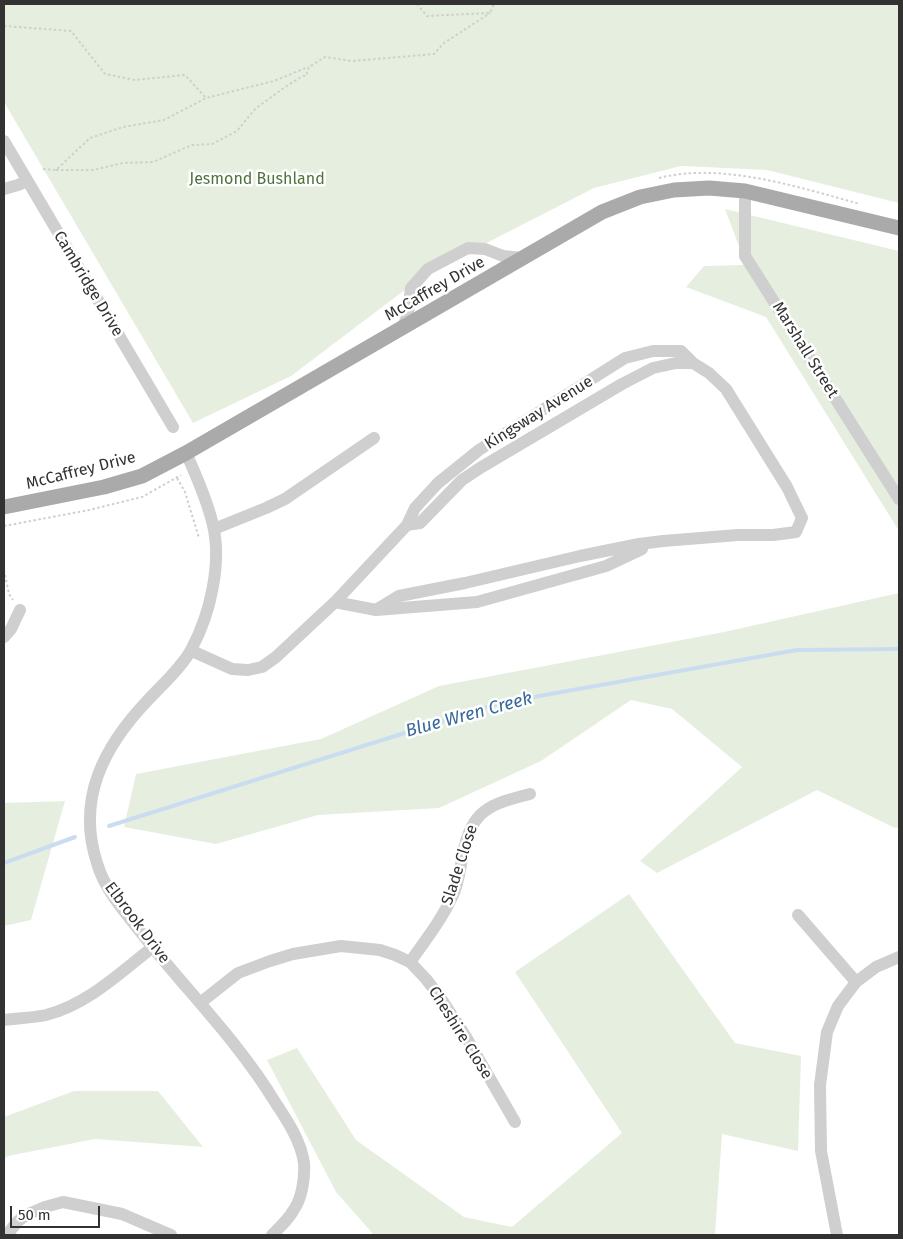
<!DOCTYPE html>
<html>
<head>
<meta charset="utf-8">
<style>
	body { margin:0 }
	#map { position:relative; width:903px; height:1239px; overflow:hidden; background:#fff; font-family:"Fira Sans",sans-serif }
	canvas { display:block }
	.frame { position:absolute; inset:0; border:5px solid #323232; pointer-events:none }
	.scale { position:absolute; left:10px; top:1206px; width:90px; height:22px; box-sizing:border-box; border:2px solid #323232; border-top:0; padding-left:6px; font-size:15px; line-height:18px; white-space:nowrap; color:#323232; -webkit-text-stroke:4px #fff; paint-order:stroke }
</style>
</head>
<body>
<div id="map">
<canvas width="903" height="1239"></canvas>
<div class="frame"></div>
<div class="scale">50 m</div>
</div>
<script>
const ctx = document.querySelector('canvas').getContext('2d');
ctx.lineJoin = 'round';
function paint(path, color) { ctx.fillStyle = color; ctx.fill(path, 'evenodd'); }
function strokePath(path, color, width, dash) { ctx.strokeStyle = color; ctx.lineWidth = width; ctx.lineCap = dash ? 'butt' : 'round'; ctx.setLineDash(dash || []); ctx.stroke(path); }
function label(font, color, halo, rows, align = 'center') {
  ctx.font = font + ' "Fira Sans",sans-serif'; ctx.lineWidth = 5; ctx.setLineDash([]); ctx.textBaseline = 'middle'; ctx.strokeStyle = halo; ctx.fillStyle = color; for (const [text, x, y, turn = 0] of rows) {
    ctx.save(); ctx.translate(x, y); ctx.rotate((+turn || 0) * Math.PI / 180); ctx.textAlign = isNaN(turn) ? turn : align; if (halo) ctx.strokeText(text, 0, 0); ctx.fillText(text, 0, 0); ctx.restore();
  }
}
paint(new Path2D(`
	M4 4H899V203L767 170 681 166 594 188 426 274 291 376 193 423 4 102Z
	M725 209 899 251V531L766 317 686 287 704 266 746 265Z
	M899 593V827L895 828 817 790 657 873 640 861 742 767 672 709 631 700 541 761 439 808 318 815 216 844 124 827 136 774 321 739 439 686 724 632Z
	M65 801 31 920 4 926V803Z
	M629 894 735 1043 801 1056 798 1151 722 1134 715 1235H374L336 1192 267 1060 297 1048 356 1140 464 1217 512 1227 622 1133 515 972Z
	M74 1091H158L203 1147 95 1139 8 1156 4 1159V1117Z`), '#e6efdf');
strokePath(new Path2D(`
	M109 826 500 703 797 650 899 649
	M4 863 75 837`), '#caddf0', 4);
strokePath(new Path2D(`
	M417 4 427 16 490 13 494 4
	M4 26 71 31 105 74 135 80 185 75 206 98
	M43 169 56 170 90 138 123 127 164 120 206 98 274 81 308 67
	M56 170H93L123 163 153 162 192 145 212 144 237 131 255 109 285 87 303 76H306L309 67 325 57 352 61 434 54 444 43 490 13
	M659 178C722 162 798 187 860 204
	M177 478 185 492 199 538
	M4 526 89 510 142 497 181 475
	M4 570 9 594 13 600`), '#cfcfcf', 2, [2.5, 2.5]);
strokePath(new Path2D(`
	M4 141 173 427
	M4 189 18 185 27 181
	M745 191V256L899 499
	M403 328 408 313 411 288 428 269 468 248 485 249 503 256 522 258
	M186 453C197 477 207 500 213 525 222 564 210 614 192 648 184 665 161 686 148 700 104 746 76 799 97 863 105 891 126 913 143 935 187 991 238 1041 275 1102 287 1120 301 1141 304 1163 305 1178 302 1199 293 1211 288 1220 279 1228 272 1235
	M407 525 420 523 462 480 480 468 622 384 653 368 676 363H693
	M214 529 266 508 285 499 374 438
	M335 602 376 610 477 602 606 566 642 549
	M4 637 11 629 20 610
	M192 651 232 669 248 670 262 667 276 657 335 602 407 525 415 508 438 483 479 450 625 358 653 351H681L693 363 709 373 726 389 787 487 802 518 796 532 773 535H738L663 541 639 544 580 556 465 583 399 596 376 610
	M798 915 856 982
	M410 962C425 941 442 919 453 895 459 882 460 868 463 854 471 810 490 804 530 794
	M200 1003 238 973 270 961 293 954 341 946 380 950 395 955 410 962 426 979 440 997 466 1037 515 1122
	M4 1020C18 1018 32 1018 46 1015 87 1005 121 972 153 947
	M7 1235 17 1222 26 1215 45 1207 63 1202 122 1214 171 1235
	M837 1235 821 1151 820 1085 827 1032 838 1006 856 982 876 967 899 957`), '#cfcfcf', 12);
strokePath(new Path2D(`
	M4 507 104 487 142 476 186 453 602 212 640 197 674 190 709 188 745 191 899 228`), '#aaa', 15);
label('16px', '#4e723a', '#fff', [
	["Jesmond Bushland",257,180]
]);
label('16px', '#323232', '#fff', [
	["Cambridge Drive",88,284,59],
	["McCaffrey Drive",435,289,-30],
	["Marshall Street",805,350,58],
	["Kingsway Avenue",539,413,-32],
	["McCaffrey Drive",81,471,-14],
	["Slade Close",460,865,-72],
	["Elbrook Drive",137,923,53],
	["Cheshire Close",460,1033,58]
]);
label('italic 18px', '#37699c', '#fff', [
	["Blue Wren Creek",469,715,-15]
]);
</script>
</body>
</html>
